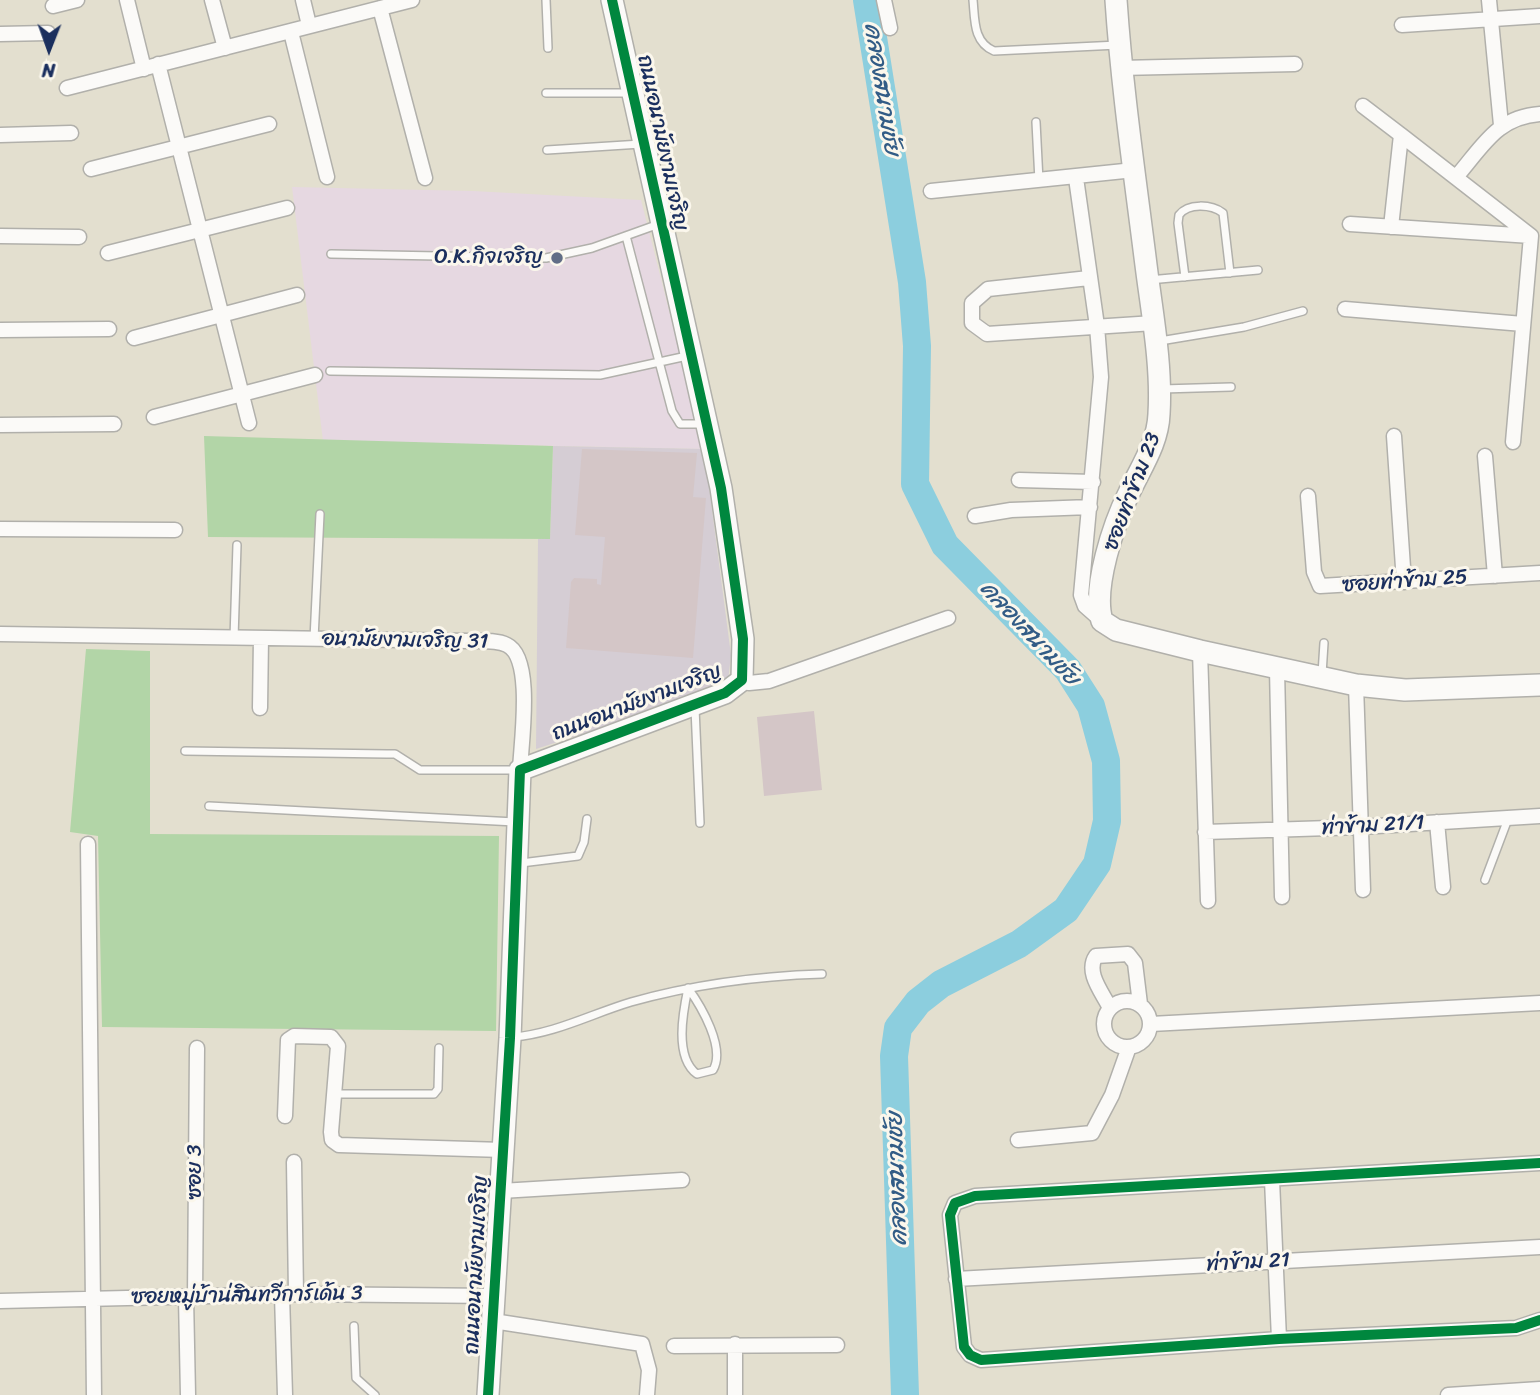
<!DOCTYPE html>
<html>
<head>
<meta charset="utf-8">
<style>
	body { margin:0 }
	#map { position:relative; width:1540px; height:1395px; overflow:hidden; background:#e3dfcf; font-family:Sriracha,sans-serif }
	canvas { display:block }
	.north { position:absolute; left:14px; top:14px; width:70px; height:70px; -webkit-text-stroke:5px #fbf7ec; paint-order:stroke; rotate:181deg; font-size:19px; font-weight:700; line-height:28px; text-align:center; color:#1b2f5e }
	.north::after { content:''; display:block; margin:auto; width:24px; height:32px; background:#1b2f5e; clip-path:polygon(50% 0,100% 100%,50% 72%,0 100%) }
</style>
</head>
<body>
<div id="map">
<canvas width="1540" height="1395"></canvas>
<div class="north">N</div>
</div>
<script>
const ctx = document.querySelector('canvas').getContext('2d');
ctx.lineJoin = 'round';
function paint(path, color) { ctx.fillStyle = color; ctx.fill(path, 'evenodd'); }
function strokePath(path, color, width, dash) { ctx.strokeStyle = color; ctx.lineWidth = width; ctx.lineCap = dash ? 'butt' : 'round'; ctx.setLineDash(dash || []); ctx.stroke(path); }
function label(font, color, halo, rows, align = 'center') {
  ctx.font = font + ' Sriracha,"Playpen Sans Thai",sans-serif'; ctx.lineWidth = 6; ctx.setLineDash([]); ctx.textBaseline = 'middle'; ctx.strokeStyle = halo; ctx.fillStyle = color; for (const [text, x, y, turn = 0] of rows) {
    ctx.save(); ctx.translate(x, y); ctx.rotate((+turn || 0) * Math.PI / 180); ctx.textAlign = isNaN(turn) ? turn : align; if (halo) ctx.strokeText(text, 0, 0); ctx.fillText(text, 0, 0); ctx.restore();
  }
}
paint(new Path2D(`
	M292 187 473 191 641 200 704 449 323 441Z`), '#e6d8e1');
paint(new Path2D(`
	M553 446 704 449 731 655 728 681 704 694 536 749 538 539 550 538Z`), '#d5cdd4');
paint(new Path2D(`
	M204 436 553 446 550 539 208 537Z
	M86 649 150 651V834L499 836 496 1031 102 1027 98 836 70 832Z`), '#b2d5a7');
strokePath(new Path2D(`
	M867 0 912 282 917 346 915 484 945 545 1068 670 1091 706 1106 761 1107 821 1097 864 1066 910 1019 944 941 984 918 1002 898 1028 894 1056 905 1395`), '#8ccede', 28);
paint(new Path2D(`
	M582 449 697 453 693 497 706 498 693 658 566 648 571 582 574 578 597 579V584L601 585 605 537 575 535Z
	M814 711 822 790 764 796 757 717Z`), '#d4c6c7');
const lane = new Path2D(`
	M546 0 548 48
	M973 0C975 20 973 42 994 51L1118 45
	M546 93H630
	M1036 122 1039 181
	M547 150 641 144
	M626 236 672 411 680 424H703
	M331 254 546 258 592 248 659 224
	M1185 277 1178 223 1179 215C1188 203 1211 204 1223 213L1230 273
	M1149 280 1258 270
	M1160 341 1244 327 1303 311
	M330 371 600 375 687 356
	M1162 389 1231 387
	M234 638 237 545
	M314 639 320 514
	M1322 674 1324 643
	M695 708 700 823
	M185 751 387 754H395L420 770H516
	M209 806 515 822
	M521 863 578 856 584 842 587 819
	M1485 880 1508 819
	M688 988C701 1006 726 1048 713 1070L697 1074C674 1057 683 1012 688 988Z
	M513 1037C554 1034 591 1014 631 1002 695 984 756 976 822 974
	M334 1094H434L438 1089 439 1048
	M354 1326 356 1378 375 1395`);
const street = new Path2D(`
	M127 0 144 69
	M212 0 225 48
	M303 0 309 25
	M884 0 890 28
	M1489 0 1501 125
	M53 6 77 0
	M380 8 425 178
	M1402 25 1540 16
	M291 32 327 177
	M0 34 48 33
	M158 64 249 423
	M1120 68 1295 64
	M67 88 412 0
	M1363 106 1401 135
	M0 135 71 133
	M91 169 269 124
	M1457 176C1483 146 1497 117 1540 114
	M1076 178 1097 326 1101 377 1081 595 1085 606 1102 621
	M931 191 1134 170
	M1350 224 1531 236
	M1391 227 1401 135 1531 236
	M0 236 79 237
	M108 253 287 208
	M1089 278 988 289 972 303V323L987 334 1154 323
	M1345 309 1523 324
	M0 330 109 329
	M134 338 297 295
	M154 417 315 375
	M0 425 114 424
	M1394 436 1404 582
	M1513 442 1531 236
	M1485 456 1495 576
	M1019 480 1093 482
	M1308 496 1314 572 1320 586 1540 573
	M975 516 1011 510 1090 507
	M0 529 175 530
	M0 634 470 641C482 641 497 640 507 645 534 658 521 743 520 770
	M1200 651 1208 901
	M1277 669 1282 897
	M742 680 749 683 769 681 948 618
	M1356 685 1363 890
	M260 708 261 638
	M1437 822 1443 887
	M1205 832 1361 827 1540 816
	M88 844 94 1395
	M1104 1024a23 23 0 1 1 46 0a23 23 0 1 1-46 0Z
	M1110 1008C1102 992 1085 972 1096 956L1128 954 1135 963 1140 1004
	M1151 1024 1540 1003
	M285 1116 288 1040 294 1036 331 1037 338 1046 331 1132 332 1140 339 1145 503 1150
	M1018 1140 1092 1133 1112 1095 1129 1047
	M294 1162 296 1294
	M1540 1163 975 1196 955 1203 950 1215 964 1347 970 1355 981 1360 1279 1339 1516 1328 1540 1320
	M1272 1180 1279 1339
	M501 1191 682 1180
	M956 1279 1540 1247
	M282 1295 285 1395
	M186 1297 188 1395
	M195 1297 197 1048
	M0 1301 296 1294 495 1296
	M493 1321 642 1344 649 1370 647 1395
	M735 1344V1395
	M674 1346 837 1345
	M1448 1395 1540 1389`);
const secondary = new Path2D(`
	M1116 0C1122 89 1135 177 1146 265 1152 313 1162 365 1159 414 1158 443 1141 467 1129 493 1114 523 1092 588 1102 621L1116 630 1200 651 1356 685 1405 690 1540 685
	M488 1395 510 1038 520 770 725 693 742 680 743 639 721 488 612 0`);
strokePath(lane, '#b1b0ab', 10);
strokePath(street, '#b1b0ab', 17);
strokePath(secondary, '#b1b0ab', 24);
strokePath(lane, '#fbfaf8', 7);
strokePath(street, '#fbfaf8', 14);
strokePath(secondary, '#fbfaf8', 21);
strokePath(new Path2D(`
	M1540 1163 975 1196 955 1203 950 1215 964 1347 970 1355 981 1360 1279 1339 1516 1328 1540 1320
	M488 1395 510 1038 520 770 725 693 742 680 743 639 721 488 612 0`), '#00873e', 10);
for (const [x, y, r, color] of [
	[557,258,7,"#616d86"]
]) { const dot = new Path2D(); dot.arc(x, y, r, 0, 2 * Math.PI); ctx.fillStyle = color; ctx.fill(dot); strokePath(dot, '#fbf7ec', 2.5); }
label('21px', '#1b2f5e', '#fbf7ec', [
	["ถนนอนามัยงามเจริญ",662,143,78],
	["ซอยท่าข้าม 23",1133,492,-69],
	["ซอยท่าข้าม 25",1405,582,-4],
	["อนามัยงามเจริญ 31",405,641,1],
	["ถนนอนามัยงามเจริญ",637,703,-21],
	["ท่าข้าม 21/1",1373,826,-3],
	["ซอย 3",196,1172,-90],
	["ท่าข้าม 21",1248,1263,-3],
	["ถนนอนามัยงามเจริญ",477,1265,-87],
	["ซอยหมู่บ้าน่สินทวีการ์เด้น 3",247,1296,-1]
]);
label('21px', '#1b2f5e', '#fbf7ec', [
	["O.K.กิจเจริญ",543,258]
], 'right');
label('italic 23px', '#325c86', '#fbf7ec', [
	["คลองสนามชัย",881,89,81],
	["คลองสนามชัย",1029,634,47],
	["คลองสนามชัย",898,1179,-92]
]);
</script>
</body>
</html>
